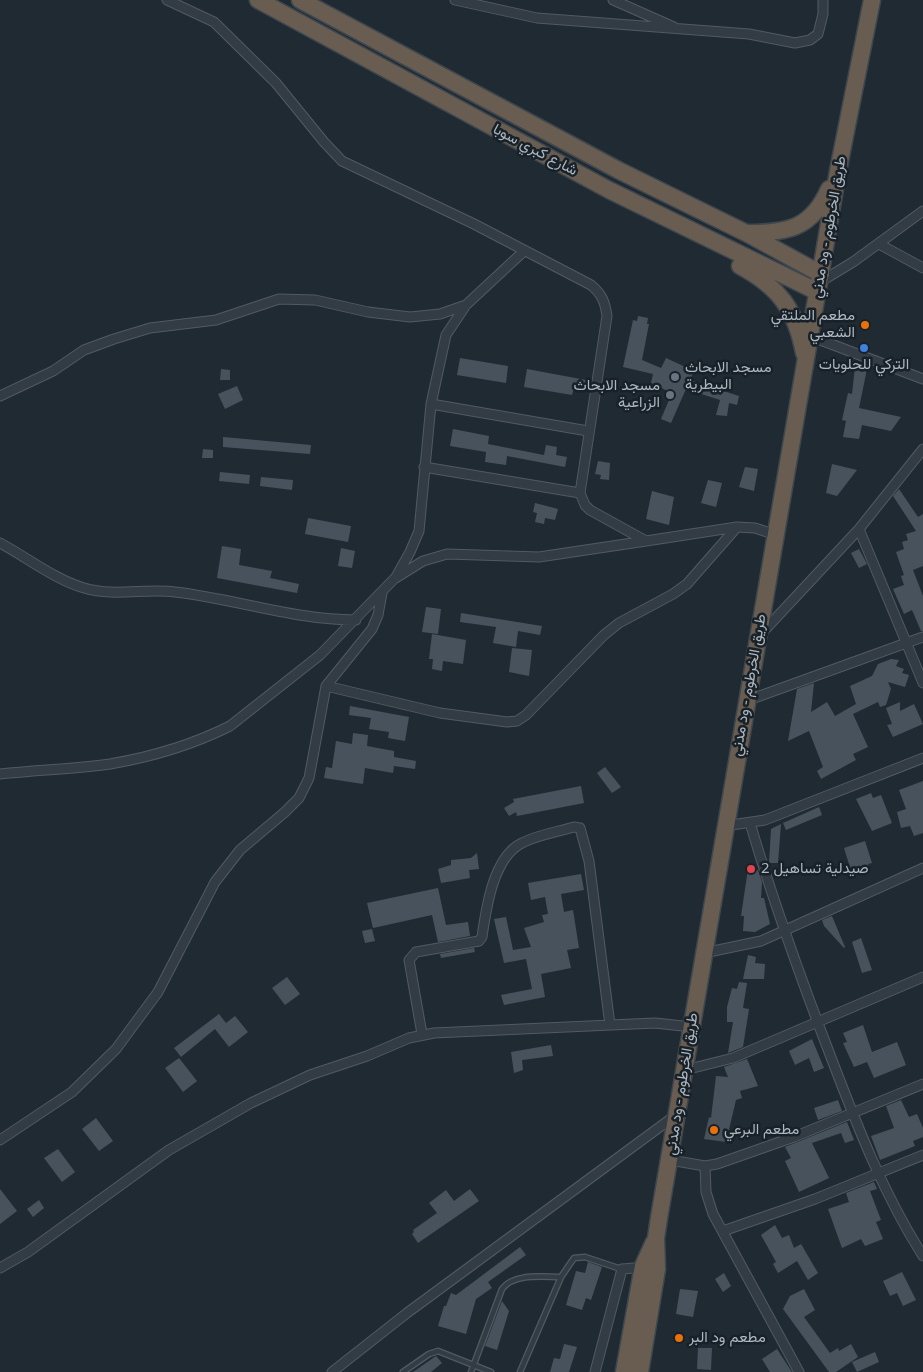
<!DOCTYPE html>
<html>
<head>
<meta charset="utf-8">
<style>
	body { margin:0 }
	canvas { display:block; background:#202a33 }
</style>
</head>
<body>
<canvas width="923" height="1372"></canvas>
<script>
const ctx = document.querySelector('canvas').getContext('2d');
ctx.lineJoin = 'round';
function paint(path, color) { ctx.fillStyle = color; ctx.fill(path, 'evenodd'); }
function strokePath(path, color, width, dash) { ctx.strokeStyle = color; ctx.lineWidth = width; ctx.lineCap = dash ? 'butt' : 'round'; ctx.setLineDash(dash || []); ctx.stroke(path); }
function label(font, color, halo, rows, align = 'center') {
  ctx.font = font + ' "Noto Sans",Vazirmatn,sans-serif'; ctx.lineWidth = 5; ctx.setLineDash([]); ctx.textBaseline = 'middle'; ctx.strokeStyle = halo; ctx.fillStyle = color; for (const [text, x, y, turn = 0] of rows) {
    ctx.save(); ctx.translate(x, y); ctx.rotate((+turn || 0) * Math.PI / 180); ctx.textAlign = isNaN(turn) ? turn : align; if (halo) ctx.strokeText(text, 0, 0); ctx.fillText(text, 0, 0); ctx.restore();
  }
}
paint(new Path2D(`
	M638 316 648 318 647 324H649L642 360 661 368 666 358 694 371 690 380 739 396 737 405 729 403 727 416 716 415 720 400 686 389 671 423 661 419 672 393 651 383 653 374 623 367 633 320 637 321Z
	M460 358 508 366 506 383 457 375Z
	M855 367 867 369 859 408 901 417 891 431 862 425 859 439 843 437 846 421 842 420 848 393 852 394Z
	M221 369 230 370V380H220Z
	M527 369 586 380 584 390 574 388 572 395 524 387Z
	M237 386 243 400 225 409 218 394Z
	M453 429 489 436 488 444 544 455 546 445 557 447 556 455 567 457 565 467 507 456 506 465 485 462 486 452 450 446Z
	M223 437 311 445 310 454 223 447Z
	M203 449 213 450V458H202Z
	M598 461 610 463 609 480 600 479 601 475 595 474Z
	M832 464 857 470 837 496 826 493Z
	M745 467 758 469 754 491 739 487Z
	M220 472 250 475 249 484 219 481Z
	M261 477 293 480 292 490 260 486Z
	M708 480 722 483 716 507 701 503Z
	M899 489 918 517 923 514V566L913 570 923 596V631H921L912 610 904 614 893 589 904 585 901 576 904 575 896 552 904 549 902 542 908 540 906 534 916 531 893 496Z
	M652 491 674 497 669 525 646 519Z
	M535 503 558 509 555 520 545 518 544 524 535 522 537 513 533 512Z
	M308 518 351 526 348 542 305 534Z
	M222 546 241 549 239 565 272 571 270 578 299 584 297 593 217 578Z
	M341 548 355 551 352 568 338 566Z
	M859 549 867 564 859 568 851 553Z
	M426 607 441 609 438 634 422 632Z
	M461 613 542 626 540 635 518 631 516 647 493 643 496 627 460 622Z
	M432 634 466 640 463 664 443 661 442 671 432 669 433 659H429Z
	M512 648 532 650 529 676 509 672Z
	M891 659 899 660 896 666 904 669 902 673 909 675 905 687 888 682 891 689 886 705 880 707 878 702 853 714 868 747 853 754 856 760 821 779 817 771 823 767 809 731 788 741 797 689 814 683 811 712 827 702 835 716 856 704 850 686 872 676 878 664Z
	M900 702V711L914 704 923 724 893 737 887 725 892 724 886 708Z
	M350 706 409 717 405 741 388 738 389 732 369 729 371 718 349 715Z
	M353 733 368 735 367 746 394 751V757L416 761 415 769 394 766 393 773 365 768 363 784 324 778 326 767 332 768 336 741 352 744Z
	M605 767 621 787 612 793 597 773Z
	M923 781V833L914 836 910 826 901 828 897 812 906 809 899 790Z
	M581 786 584 803 517 816 516 812 509 816 504 808 514 802 513 799Z
	M871 793 873 798 881 795 892 823 872 831 856 799Z
	M819 807 822 815 786 830 783 823Z
	M781 824 778 863H769L771 829Z
	M865 841 872 863 868 864 870 871 853 877 844 848Z
	M477 853 479 869 469 870 470 878 441 883 438 869 451 865V860L471 858Z
	M748 869 758 870 762 882 761 898H764L770 924 755 932 743 931 744 916H741Z
	M581 874 584 890 561 894 564 912 573 910 579 948 567 950 571 968 541 974 545 997 504 1005 501 995 532 989 526 959 504 963 494 919 506 917 513 950 531 947 524 928 544 922 542 915 548 914 545 897 531 900 528 883Z
	M438 888 446 925 468 922 470 936 438 942 432 915 373 928 367 903Z
	M832 916 845 947 844 948 824 926 822 920Z
	M372 929 375 941 365 943 362 931Z
	M861 938 872 970 862 973 852 942Z
	M474 948 475 952 441 958 440 954Z
	M748 955 756 957 755 963 765 964 764 979H743Z
	M287 977 300 994 285 1005 272 988Z
	M739 982 747 983 743 1008 749 1009 743 1047 728 1053 733 1022H727V1007L732 988 737 989Z
	M219 1014 226 1023 235 1016 248 1032 229 1047 215 1029 181 1057 174 1048Z
	M863 1025 872 1052 897 1042 906 1065 874 1078 867 1062 854 1067 843 1043 847 1042 843 1033Z
	M812 1039 824 1068 814 1072 809 1058 795 1065 789 1051Z
	M551 1045 553 1056 522 1060 523 1070 514 1073 511 1052Z
	M179 1058 197 1081 183 1092 165 1068Z
	M747 1059 758 1086 740 1091 742 1098 736 1100 726 1142 704 1139 709 1117 711 1118 716 1076 728 1077 724 1067Z
	M838 1100 842 1111 818 1120 814 1108Z
	M901 1100 909 1117 917 1114 923 1128V1137L913 1141 915 1146 880 1160 871 1136 894 1128 886 1106Z
	M96 1118 113 1141 99 1151 82 1129Z
	M847 1122 854 1140 845 1143 841 1133 812 1143 829 1178 799 1192 785 1161 791 1158 785 1147Z
	M58 1149 75 1172 62 1182 44 1158Z
	M874 1182 877 1189 870 1191 881 1220 876 1222 883 1239 865 1246 861 1239 842 1248 828 1209 849 1202 846 1193Z
	M0 1189 17 1211 0 1224Z
	M470 1189 479 1201 418 1243 412 1234 414 1232 413 1230 437 1213 429 1203 446 1190 454 1201Z
	M39 1200 44 1208 33 1217 27 1209Z
	M775 1225 782 1238 789 1235 794 1248 801 1244 818 1273 808 1280 797 1261 778 1273 773 1264 776 1262 761 1235Z
	M520 1247 526 1255 488 1282 492 1288 476 1299 466 1334 438 1326 444 1306H446L451 1293 456 1295Z
	M588 1262 602 1267 591 1300 586 1298 582 1310 566 1305 576 1271 585 1273Z
	M902 1272 916 1300 903 1306 897 1293 890 1296 883 1281Z
	M724 1273 731 1286 723 1292 715 1279Z
	M680 1289 698 1291 693 1317 676 1314Z
	M804 1289 815 1310 804 1317 830 1353 838 1348 839 1351 851 1344 858 1357 836 1372H829L783 1309 790 1296Z
	M502 1301 509 1311 497 1350 485 1346Z
	M564 1344 577 1347 569 1372H550L554 1358 560 1359Z
	M698 1348H712L711 1370 697 1369Z
	M777 1349 790 1369 792 1372H770L762 1359Z
	M875 1352 879 1362 857 1372 852 1362Z
	M436 1356 442 1363 431 1372H413Z`), '#47525d');
const lane = new Path2D(`
	M403 1372 429 1354 438 1351 491 1372
	M471 1372 502 1289C514 1273 542 1277 561 1277
	M520 1372 561 1277 574 1258 585 1257 621 1269`);
const street = new Path2D(`
	M167 0 214 22 276 83 324 142 342 161 474 224 591 285C602 294 605 302 607 316L580 493 585 505 590 510 646 541 737 527 755 528 776 535
	M455 0 537 18 749 34 795 43 810 40 818 34 823 14V0
	M613 0 674 27
	M879 244 923 268
	M820 282 853 262 923 211
	M810 336 923 379
	M0 396 53 371 84 350 114 339 150 328 216 320 279 299 315 300 368 312 410 317 440 314 466 305
	M431 404 588 431
	M424 467 580 493
	M859 529 923 683
	M0 543C28 558 54 579 84 588 115 597 144 588 175 592 236 599 294 620 356 620
	M396 577 410 552 419 531 431 404 446 335 466 305 524 251
	M760 635 859 529 923 449
	M326 686 440 713 507 722 517 721 526 715 604 635 619 623 673 594 687 584 737 527
	M746 701 923 637
	M0 774C37 770 74 769 110 764 151 757 194 744 230 726L320 655 394 579 423 561 447 554 539 557 646 541
	M750 823C774 904 802 982 832 1060 858 1128 884 1195 923 1256
	M725 826 765 820 923 758
	M704 953 761 941 923 868
	M422 1034 409 960 416 952 479 941 482 937C486 909 493 857 522 843 537 835 557 832 574 827L580 828 589 861 610 1025
	M685 1070 733 1058 923 977
	M0 1140 72 1092 116 1049 158 992 215 882 240 850 285 812 299 798 309 778 326 686 372 629 378 615 382 593
	M670 1160 705 1166 717 1164 794 1137 923 1084
	M705 1166 706 1192 713 1214 799 1372
	M723 1231 815 1199 923 1155
	M0 1268 28 1252 169 1150 251 1103 310 1075 367 1056 409 1038 434 1033 655 1023 692 1027
	M332 1372 407 1313 676 1115
	M595 1372 622 1269 647 1267`);
const highway = new Path2D(`
	M258 0 609 190 818 292
	M300 0 618 170 746 233 821 274
	M748 233C788 233 812 228 829 189
	M740 266C779 287 796 310 804 353
	M624 1372 643 1266 654 1242
	M640 1372 657 1269 656 1238 659 1218 838 171 872 0`);
strokePath(lane, '#515a62', 7);
strokePath(street, '#515a62', 11);
strokePath(highway, '#3e474e', 19);
strokePath(lane, '#333c44', 4.5);
strokePath(street, '#333c44', 9);
strokePath(highway, '#695d51', 16);
for (const [x, y, r, color] of [
	[865,325,5,"#e8710a"],
	[864,348,5,"#3f7fe0"],
	[675,377,5,"#6b7280"],
	[670,395,5,"#6b7280"],
	[751,869,5,"#e0444e"],
	[714,1130,5,"#e8710a"],
	[679,1338,5,"#e8710a"]
]) { const dot = new Path2D(); dot.arc(x, y, r, 0, 2 * Math.PI); ctx.fillStyle = color; ctx.fill(dot); strokePath(dot, '#192128', 2); }
label('15px', '#adb7c1', '#192128', [
	["شارع كبري سوبا",535,150,28],
	["طريق الخرطوم - ود مدني",829,227,-80],
	["طريق الخرطوم - ود مدني",749,685,-80],
	["طريق الخرطوم - ود مدني",682,1084,-81]
]);
label('15px', '#adb7c1', '#192128', [
	["مطعم الملتقي",855,316,"right"],
	["الشعبي",855,333,"right"],
	["التركي للحلويات",864,365,"center"],
	["مسجد الابحاث",685,368],
	["البيطرية",685,385],
	["مسجد الابحاث",660,386,"right"],
	["الزراعية",660,403,"right"],
	["صيدلية تساهيل 2",761,869],
	["مطعم البرعي",724,1130],
	["مطعم ود البر",689,1338]
], 'left');
</script>
</body>
</html>
